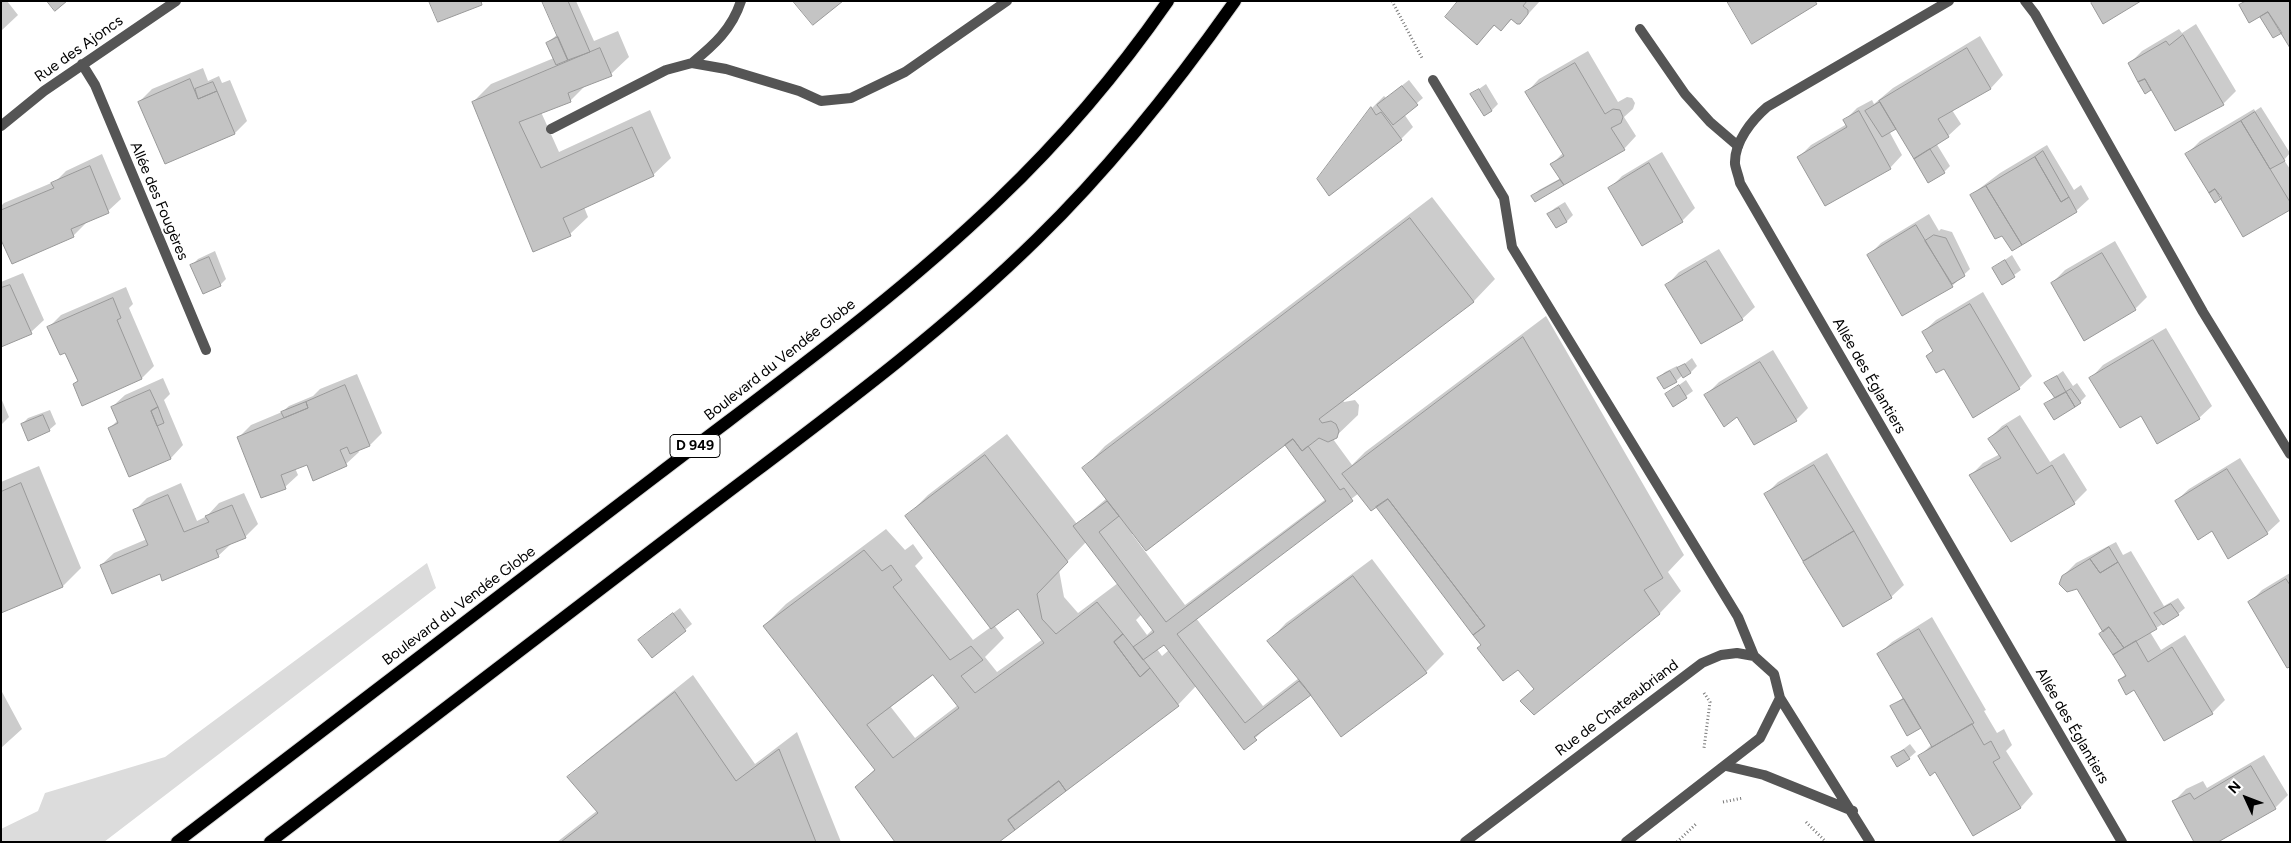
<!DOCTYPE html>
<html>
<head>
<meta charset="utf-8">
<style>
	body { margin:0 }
	#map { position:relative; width:2291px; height:843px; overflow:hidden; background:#fff; font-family:Figtree,sans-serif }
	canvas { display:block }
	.frame { position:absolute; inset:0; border:2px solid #000; pointer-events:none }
	.north { position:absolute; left:2221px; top:773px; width:50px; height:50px; -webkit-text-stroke:4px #fff; paint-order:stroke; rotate:313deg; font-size:14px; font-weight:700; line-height:20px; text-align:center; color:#000 }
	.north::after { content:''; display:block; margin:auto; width:18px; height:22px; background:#000; clip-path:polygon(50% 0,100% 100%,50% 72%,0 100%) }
</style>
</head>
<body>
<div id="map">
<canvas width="2291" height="843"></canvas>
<div class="frame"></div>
<div class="north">N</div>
</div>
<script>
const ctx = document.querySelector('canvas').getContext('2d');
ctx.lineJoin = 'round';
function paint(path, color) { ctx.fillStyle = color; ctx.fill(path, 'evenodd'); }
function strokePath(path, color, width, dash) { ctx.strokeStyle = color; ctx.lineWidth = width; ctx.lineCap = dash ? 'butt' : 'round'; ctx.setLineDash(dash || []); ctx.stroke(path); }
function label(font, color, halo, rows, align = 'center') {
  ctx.font = font + ' Figtree,sans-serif'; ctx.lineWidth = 4; ctx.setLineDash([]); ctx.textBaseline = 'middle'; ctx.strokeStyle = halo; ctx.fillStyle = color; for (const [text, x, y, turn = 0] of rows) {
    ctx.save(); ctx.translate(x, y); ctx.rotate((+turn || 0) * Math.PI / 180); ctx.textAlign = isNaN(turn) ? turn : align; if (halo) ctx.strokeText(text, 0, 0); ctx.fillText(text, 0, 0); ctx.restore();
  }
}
paint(new Path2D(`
	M427 563 436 588 104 842H1V829L38 811 45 793 165 757Z`), '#dcdcdc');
paint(new Path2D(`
	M1 1H7L18 15 1 31Z
	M544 1H576L594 41 618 31 629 57 611 74 587 84 570 101 541 112 559 152 650 110 671 158 653 175 584 207 588 217 570 234 473 102 491 84 554 58 547 43 558 34Z
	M1460 1H1540L1520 23 1512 19 1501 30 1495 25 1477 43Z
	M2196 24 2236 91 2223 104 2152 88 2150 89 2129 64 2142 51 2179 29 2182 33Z
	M1980 36 2003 75 1991 88 1952 110 1961 124 1948 136 1936 143 1950 166 1944 172 1929 181 1896 127 1889 131 1902 155 1890 168 1798 158 1811 145 1847 124 1845 120 1857 108 1872 100 1874 104 1893 88Z
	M1588 51 1618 102 1627 97 1632 98 1635 103 1633 109 1624 117 1636 136 1624 149 1535 200 1533 196 1539 190 1561 178 1552 164 1563 153 1527 92 1539 79Z
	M203 68 208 81 219 76 222 83 230 80 247 121 235 133 166 162 139 102 152 89Z
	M1409 80 1423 98 1404 114 1413 127 1401 139 1319 179 1372 108 1384 96 1386 98Z
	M1486 84 1498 104 1492 110 1472 94Z
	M2261 107 2290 153 2284 160 2290 169V208L2222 197 2187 154 2200 141 2254 109 2255 111Z
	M2047 145 2074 190 2081 185 2089 199 2076 211 1971 195 2000 173Z
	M1662 152 1695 208 1682 221 1642 244 1609 189 1622 176Z
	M102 154 121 199 108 211 85 221 86 223 73 236 1 237V206L4 203 56 181 66 171Z
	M1432 197 1495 279 1474 301 1343 400 1344 402 1355 400 1359 405 1358 415 1333 439 1352 465 1365 452 1546 316 1684 555 1668 572 1681 591 1660 613 1535 688 1518 668 1482 644 1376 506 1359 493 1196 618 1263 706 1299 678 1269 641 1286 623 1372 559 1444 654 1426 672 1342 735 1311 693 1274 721 1244 748 1196 686 1178 705 857 787 875 769 764 626 786 604 886 529 905 550 913 544 923 558 915 566 973 640 991 627 907 516 928 495 1007 434 1077 524 1107 498 1084 468 1105 446ZM1285 444 1326 499 1185 605 1132 534ZM1086 542 1118 583 1078 613 1064 597 1059 570ZM1019 607 1043 639 997 672 985 657 1004 638 994 625ZM1142 614 1153 629 1147 635 1136 620ZM1164 644 1169 650 1162 656 1157 649ZM934 673 958 705 915 738 890 706Z
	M1565 202 1573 215 1567 221 1556 226 1548 214 1555 208Z
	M1929 214 1939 231 1941 229 1952 232 1970 269 1952 286 1868 256 1881 243Z
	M2115 241 2147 297 2135 309 2052 283 2065 270Z
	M1719 249 1755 307 1742 319 1667 285 1679 272Z
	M215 251 226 279 220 285 192 265 198 259Z
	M2012 255 2021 270 2002 284 1993 268Z
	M23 273 44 320 31 332 1 346V282Z
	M126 287 133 304 129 308 154 366 142 378 74 384 79 380 66 351 49 327 61 315Z
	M1983 292 2032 376 2019 388 1934 350 1923 332 1936 320Z
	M2166 328 2212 406 2199 418 2141 414 2091 378 2103 365Z
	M1773 350 1808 408 1796 420 1737 415 1706 395 1719 382Z
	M1692 358 1697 366 1691 372 1683 375 1676 381 1658 378 1665 372 1677 366 1678 369Z
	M2063 371 2073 386 2077 383 2086 396 2080 402 2046 405 2055 396 2046 383Z
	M357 374 382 433 370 445 358 450 359 452 346 464 314 479 308 463 295 468 298 475 285 487 239 437 251 425 282 412 289 406 313 396 320 389Z
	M163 378 170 394 164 400 183 445 171 458 130 476 110 428 118 420 112 407 125 395Z
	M1686 380 1693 391 1674 405 1667 394Z
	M1 398 9 417 1 425Z
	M50 410 56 424 49 430 22 424 28 418Z
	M2020 415 2050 462 2064 453 2087 490 2074 503 2011 540 1971 475 1983 463 2000 454 1989 439 2002 426Z
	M1827 453 1904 585 1891 597 1843 626 1766 494 1778 482Z
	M2240 458 2280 521 2267 533 2213 529 2176 501 2189 489Z
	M39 466 81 568 63 586 1 611V482Z
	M181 483 197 521 207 516 219 503 244 493 258 524 245 537 231 544 218 556 160 572 101 565 114 553 147 539 135 510 147 498Z
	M2116 542 2123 555 2131 551 2164 606 2178 598 2185 608 2178 614 2150 632 2161 650 2185 635 2225 700 2212 713 2134 689 2119 680 2126 674 2101 634 2103 631 2078 588 2063 576 2076 563Z
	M2290 573V665L2249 603 2262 590Z
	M680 608 692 624 685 630 646 634Z
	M1932 617 1986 710 1984 711 1997 733 2004 729 2012 745 2006 751 2033 794 2021 807 1974 834 1936 771 1920 756 1932 744 1922 726 1892 706 1904 697 1879 654 1892 642Z
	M693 675 755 764 797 732 841 842H557L598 810 569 777 587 760Z
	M1 690 22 729 1 748Z
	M1910 744 1916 752 1909 758 1893 757Z
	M2264 755 2288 795 2275 808 2174 801 2186 789 2203 781 2207 788Z`), '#0003');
const building = new Path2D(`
	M47 1H67L55 11Z
	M429 1H481L482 5 438 22Z
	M542 1H568L590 52 568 60Z
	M793 1H843L813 25Z
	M1458 1H1527L1523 6 1528 10V14L1520 24H1517L1511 19 1501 31 1494 25 1477 45 1445 17Z
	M1727 1H1815L1817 4 1752 44Z
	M2093 1H2141L2103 24 2091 3Z
	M2246 1H2290V48L2268 12 2249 23 2239 5Z
	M2268 12 2282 33 2273 38 2260 17Z
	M2183 35 2224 105 2175 131 2145 79 2138 82 2128 63 2166 41 2169 45Z
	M558 37 568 60 556 65 546 43Z
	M600 48 612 76 568 93 571 102 519 122 541 168 632 127 654 176 563 218 571 236 533 252 472 102Z
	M1967 48 1991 89 1938 119 1949 137 1914 159 1879 101Z
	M1575 63 1605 114 1613 109 1620 110 1623 117 1621 123 1611 128 1625 150 1564 185 1550 164 1564 156 1525 92Z
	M190 79 198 99 217 91 235 134 165 164 138 102Z
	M2145 79 2151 90 2145 94 2138 82Z
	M213 82 217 91 198 99 195 89Z
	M1402 86 1418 105 1393 125 1377 105Z
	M1479 89 1492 111 1484 116 1470 94Z
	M1880 102 1896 129 1882 137 1865 111Z
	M1371 107 1376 115 1381 112 1402 140 1329 196 1317 179Z
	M1859 111 1891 169 1825 206 1797 157 1847 127 1843 120Z
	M2255 112 2285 161 2270 169 2241 121Z
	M2241 121 2290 202V210L2243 237 2215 189 2209 193 2185 154Z
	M1930 149 1945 173 1928 183 1914 159Z
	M2043 151 2069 197 2061 202 2035 157Z
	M2035 157 2061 202 2069 197 2077 212 2022 245 1986 186Z
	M1649 163 1683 222 1642 246 1608 188Z
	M90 166 109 213 71 229 74 237 12 264 1 240V210L54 188 51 183Z
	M1560 180 1564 185 1535 202 1531 196Z
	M1986 186 2022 245 2012 251 2002 236 1995 239 1970 195Z
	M2215 189 2222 198 2215 203 2209 193Z
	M1559 208 1567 222 1556 228 1547 214Z
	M1410 218 1474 302 1319 419 1322 423 1331 421 1336 424 1339 431 1337 438 1328 442 1319 438 1302 451 1293 439 1146 551 1082 468Z
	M1916 225 1953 287 1902 316 1867 255Z
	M1934 235 1946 238 1965 276 1952 284 1925 241Z
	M2102 253 2136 310 2084 341 2051 283Z
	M209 257 221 286 203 294 190 265Z
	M2005 260 2015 277 2002 285 1992 268Z
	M1706 261 1743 320 1701 344 1665 285Z
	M10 285 32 334 1 347V288Z
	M113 298 121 318 117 320 142 379 82 406 73 384 78 381 65 353 60 355 47 327Z
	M1970 304 2020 389 1973 418 1944 369 1936 373 1926 356 1933 351 1922 332Z
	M1523 337 1663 578 1644 590 1660 614 1534 715 1520 701 1534 689 1518 670 1503 681 1477 648 1481 645 1473 635 1485 626 1388 499 1371 511 1342 474Z
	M2153 340 2200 419 2157 444 2141 416 2120 428 2089 378Z
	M1760 362 1797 421 1754 445 1737 417 1724 427 1704 395Z
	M1685 364 1691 373 1683 378 1677 368Z
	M1670 371 1677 382 1664 389 1657 378Z
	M2057 376 2066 392 2055 398 2044 383Z
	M345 385 370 446 350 454 347 447 340 450 347 466 313 481 307 465 281 475 286 489 261 498 237 437 308 408 306 402Z
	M1679 385 1687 398 1673 407 1665 394Z
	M2071 389 2081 403 2075 407 2066 392Z
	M150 390 158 407 151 411 171 459 129 477 108 428 118 423 111 407Z
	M2066 392 2075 407 2054 420 2044 404Z
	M306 402 308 408 284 418 281 412Z
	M158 407 164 423 157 426 151 411Z
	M43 415 50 431 28 441 21 424Z
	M2007 426 2037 474 2052 465 2075 504 2011 542 1969 475 2001 458 1988 439Z
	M1293 439 1302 451 1308 446 1340 490 1344 488 1353 501 1177 634 1245 723 1299 681 1311 695 1254 737 1257 740 1244 750 1164 645 1143 660 1133 647 1154 632 1073 526 1107 501 1119 516 1099 532 1166 622 1326 501 1285 445Z
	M985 455 1068 562 1037 594 1042 619 1056 634 1097 602 1123 634 1114 642 1140 677 1150 668 1179 706 1066 791 1059 781 1032 802 1008 820 1015 830 999 842H895L855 787 875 770 763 626 864 550 882 571 891 565 902 580 893 587 950 660 971 646 983 660 961 676 975 693 1044 643 1018 609 991 629 905 516ZM933 675 959 708 893 758 867 725Z
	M1814 465 1854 531 1803 561 1764 494Z
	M2227 469 2268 534 2228 559 2212 531 2198 540 2175 501Z
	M21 483 63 587 1 613V492Z
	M168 495 184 532 209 522 205 516 232 505 246 538 216 550 219 557 162 581 160 574 112 594 100 565 148 545 133 510Z
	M1388 499 1485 626 1473 635 1376 507Z
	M1854 531 1892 598 1843 627 1803 562Z
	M2109 547 2118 562 2100 573 2090 559Z
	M2090 559 2100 573 2118 562 2157 629 2124 648 2109 627 2103 632 2077 589 2067 592 2059 584 2062 576Z
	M1353 576 1427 673 1341 737 1304 686 1267 641Z
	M2286 579 2290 585V667L2287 668 2248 602Z
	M2171 604 2179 615 2163 625 2154 613Z
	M673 613 686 631 652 658 638 640Z
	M2109 627 2124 648 2113 655 2099 634Z
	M1919 629 1974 723 1932 747 1877 654Z
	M1123 634 1150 668 1140 677 1114 642Z
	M2136 641 2148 662 2172 647 2213 714 2164 741 2134 690 2126 695 2118 680 2126 676 2113 655Z
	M675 692 736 781 779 749 816 842H561L598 813 567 777Z
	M1904 699 1921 728 1907 736 1890 706Z
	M1972 724 1984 745 1991 741 2000 758 1993 762 2021 808 1973 836 1935 772 1930 776 1918 756Z
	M1904 750 1910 759 1897 767 1891 757Z
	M2251 766 2276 809 2218 842H2194L2172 801 2190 793 2194 799Z
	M1059 781 1066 791 1015 830 1008 820Z`);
paint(building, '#c4c4c4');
strokePath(building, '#999', 1);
const primary = new Path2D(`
	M177 842C337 720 496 598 656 476 772 387 892 302 998 200 1061 140 1118 73 1168 1
	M270 842C408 736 547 630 686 524 805 433 929 345 1037 239 1111 167 1175 86 1235 1`);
strokePath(primary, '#dbdbdb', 14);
strokePath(new Path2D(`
	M1392 1 1422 58
	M1704 693 1710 702 1704 748
	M1723 802 1743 798
	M1806 822 1826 842
	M1677 842 1696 824`), '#777', 3, [1, 2.5]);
strokePath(new Path2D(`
	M1640 29 1685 94 1710 122 1738 146
	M692 63C714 45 732 29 741 1
	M551 129 666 70 692 63 726 69 799 91 821 101 851 98 905 72 1007 1`), '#555', 10);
strokePath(new Path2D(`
	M1949 1 1767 107C1752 120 1734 142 1735 164 1736 170 1739 177 1740 183L2122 842
	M2025 1 2035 14 2203 312 2290 454
	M82 64 95 85 206 350
	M1433 80 1504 198 1512 247 1738 617 1754 656
	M1 126 44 91 176 1
	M1726 766 1764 775 1853 811
	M1465 842 1702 663 1721 655 1737 653 1754 656 1774 674 1780 698 1870 842
	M1626 842 1760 738 1780 698`), '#555', 10);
strokePath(primary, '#000', 12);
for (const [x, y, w] of [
	[695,446,50]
]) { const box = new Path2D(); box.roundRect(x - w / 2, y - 11.5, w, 23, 4); ctx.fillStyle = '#fff'; ctx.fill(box); strokePath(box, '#000', 1); }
label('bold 14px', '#000', null, [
	["D 949",695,446]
]);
label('15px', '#000', '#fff', [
	["Rue des Ajoncs",79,49,-35],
	["Allée des Fougères",159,201,67],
	["Boulevard du Vendée Globe",780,360,-38],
	["Allée des Églantiers",1869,376,60],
	["Boulevard du Vendée Globe",459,606,-37],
	["Rue de Chateaubriand",1617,708,-37],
	["Allée des Églantiers",2072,726,60]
]);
</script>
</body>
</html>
